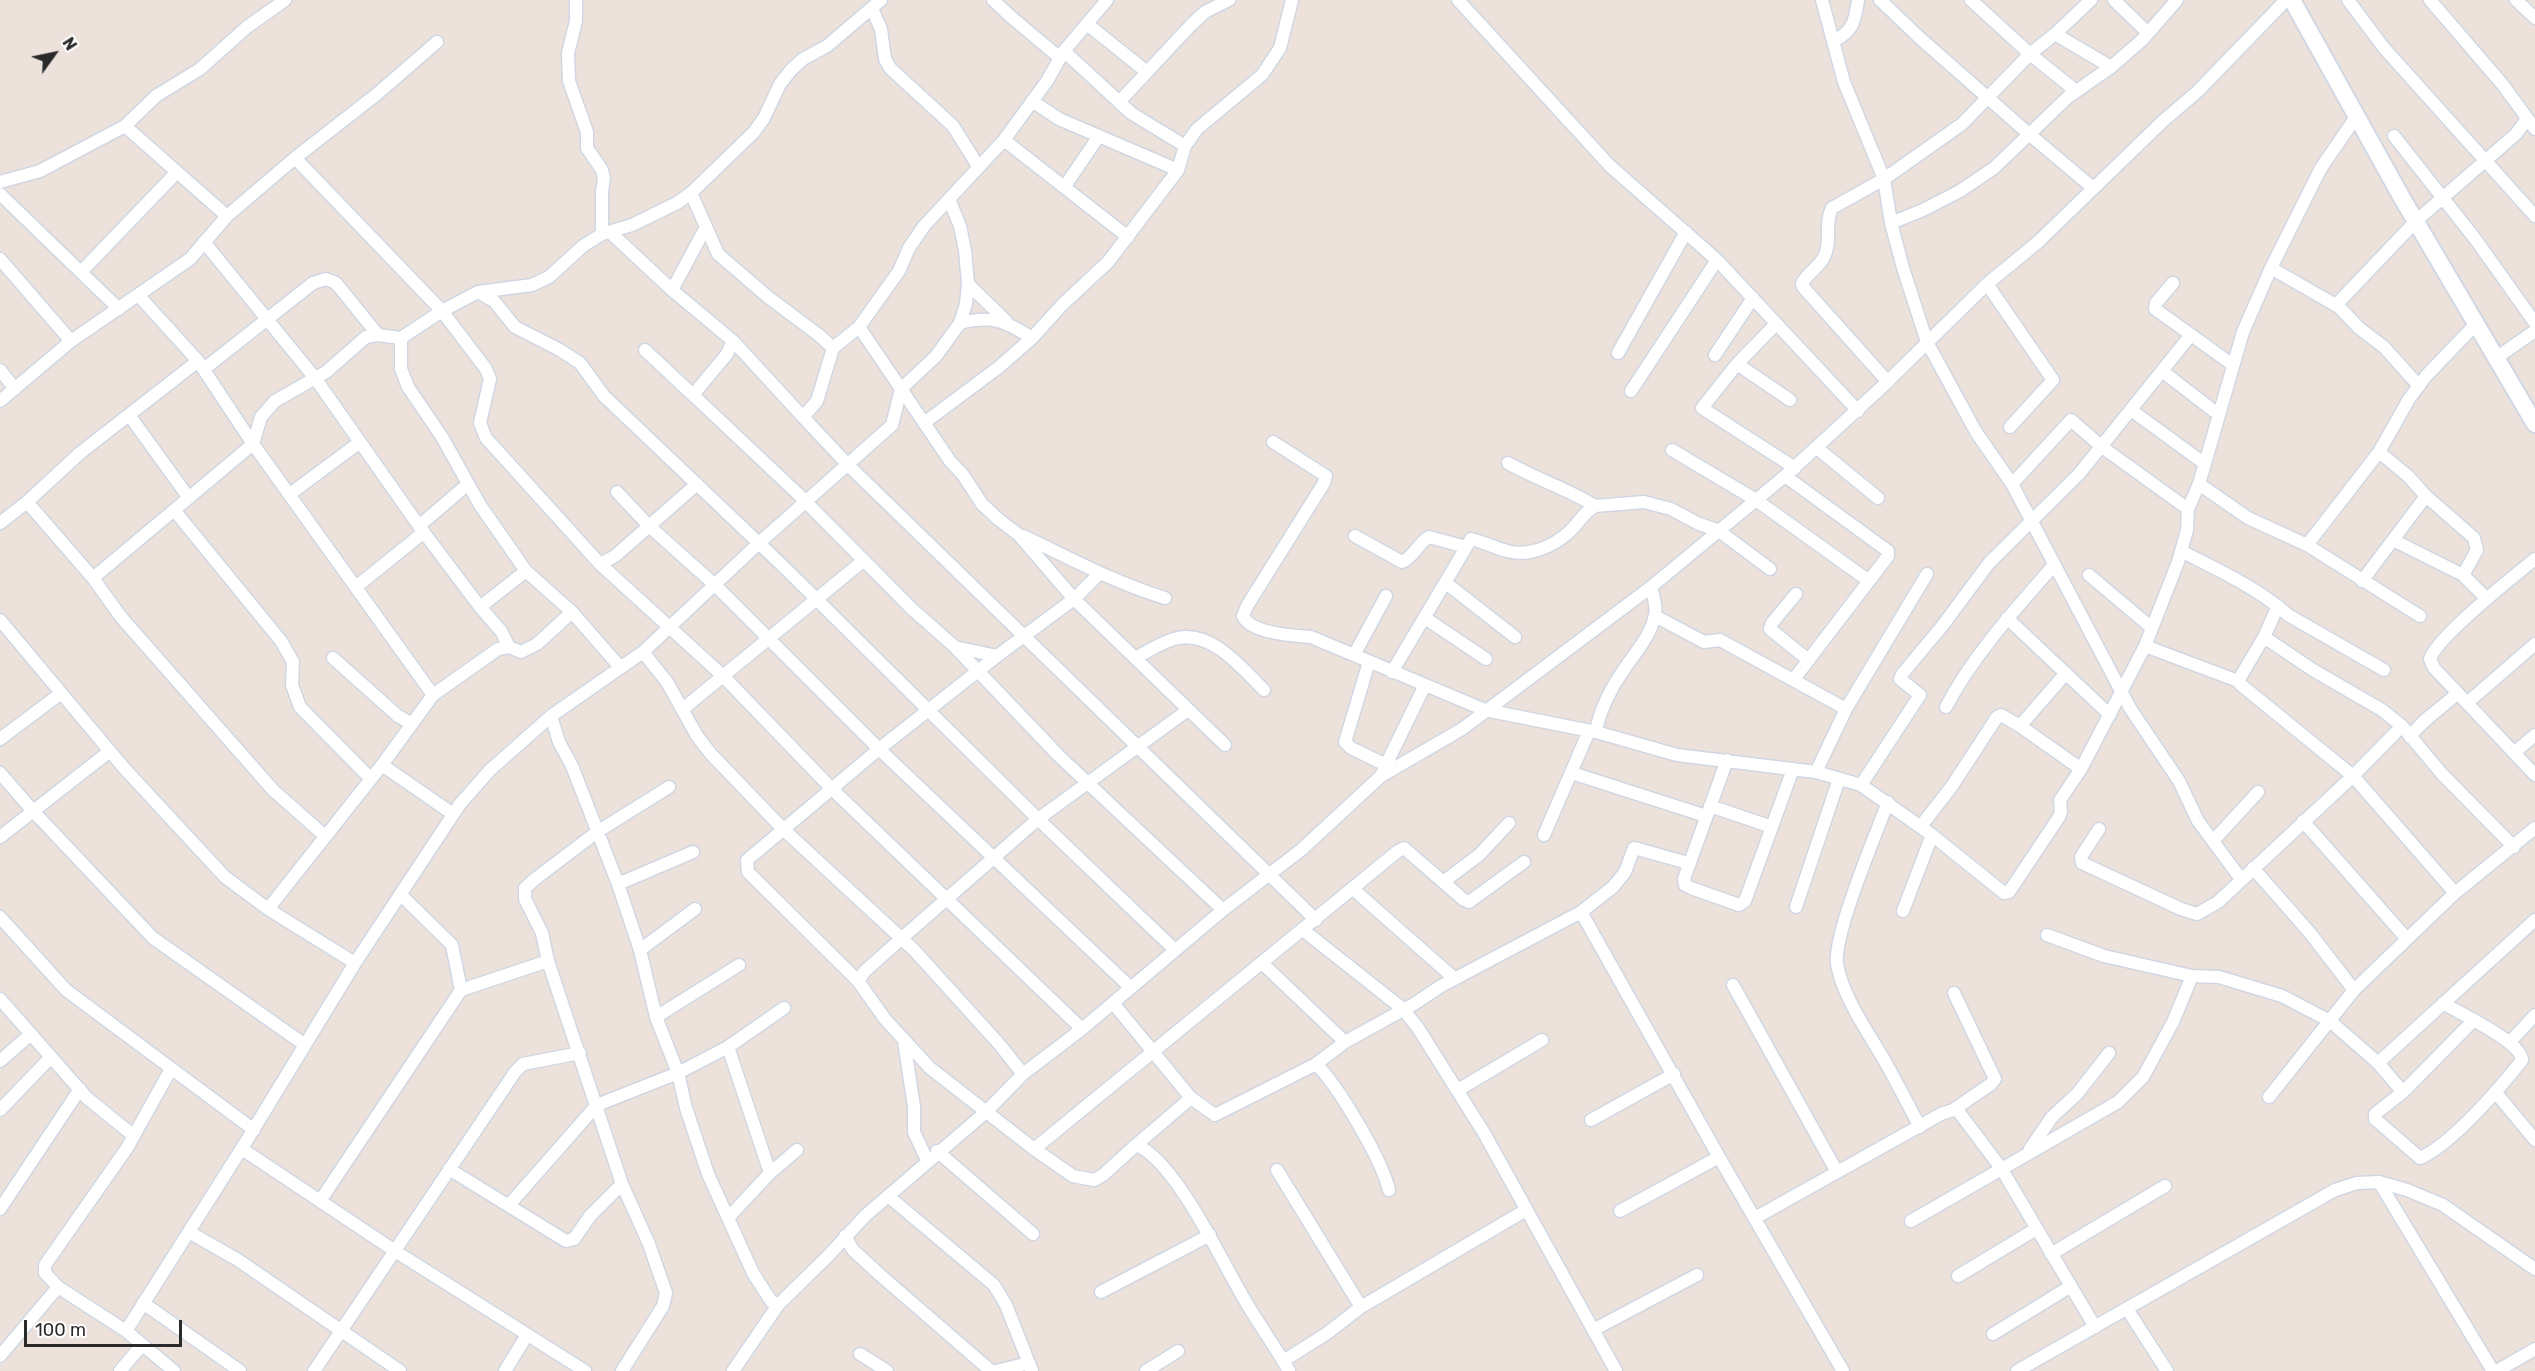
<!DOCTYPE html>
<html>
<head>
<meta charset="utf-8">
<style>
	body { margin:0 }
	#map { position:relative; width:2535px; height:1371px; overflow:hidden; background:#ece2db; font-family:Rubik,sans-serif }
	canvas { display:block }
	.north { position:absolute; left:24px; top:24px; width:60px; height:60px; -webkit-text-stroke:4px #fff; paint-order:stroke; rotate:57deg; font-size:16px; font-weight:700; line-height:24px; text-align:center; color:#2a2a2a }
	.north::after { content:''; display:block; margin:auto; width:21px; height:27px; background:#2a2a2a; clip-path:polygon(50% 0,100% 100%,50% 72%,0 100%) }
	.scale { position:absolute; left:24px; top:1320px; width:158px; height:27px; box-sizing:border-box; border:3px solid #2a2a2a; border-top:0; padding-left:8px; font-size:18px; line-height:21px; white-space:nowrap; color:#2a2a2a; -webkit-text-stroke:4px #fff; paint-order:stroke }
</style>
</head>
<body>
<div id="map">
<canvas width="2535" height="1371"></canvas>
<div class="north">N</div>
<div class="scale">100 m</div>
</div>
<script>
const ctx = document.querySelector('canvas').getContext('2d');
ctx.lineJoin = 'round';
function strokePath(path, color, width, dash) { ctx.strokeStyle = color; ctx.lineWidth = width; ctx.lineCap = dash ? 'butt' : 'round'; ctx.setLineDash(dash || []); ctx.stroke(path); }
const street = new Path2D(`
	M576 0V21L568 53 569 81 587 132V148L602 170 604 178 602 192V234
	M993 0 1010 16 1060 58
	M1458 0 1610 166 1717 260 1858 411
	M1822 0 1844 82 1884 179 1891 223 1903 268 1927 342 1976 432 2012 484 2130 708 2179 781 2198 821 2241 879
	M1880 0 1921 39 2029 134 2093 188
	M1971 0 2030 54 2076 91
	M2114 0 2148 33
	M2348 0 2384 48 2535 216
	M2430 0 2503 85 2535 129
	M2516 0 2535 18
	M872 9 881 29 885 59 890 68 953 126 978 166
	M1087 24 1147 72
	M2055 34 2111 67
	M1833 41C1853 32 1855 21 1858 0
	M1064 51 1131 113 1185 146
	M1032 101 1059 119 1178 170
	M1119 102 1191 25 1205 12 1229 0
	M125 126 177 172
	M2394 136 2476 240 2535 323
	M1004 140 1128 237
	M295 158 442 311 486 369 490 379 480 423 486 438 600 564
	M0 182 40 171 125 126 156 96 200 69 247 27 285 0
	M1065 186 1099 136
	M0 194 119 309
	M1891 223 1923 210 1960 191 1994 168 2068 97 2111 67 2142 40 2177 0
	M706 227 672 290 733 341 803 417 817 401 833 348 859 327 899 271 909 248 924 226 1004 140 1047 81 1064 51 1107 0
	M611 233 672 290
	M204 242 315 378 419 526 480 607 501 631 509 647
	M0 259 71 341
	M2271 268 2339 307 2359 328 2384 347 2419 386
	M81 272 177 172 227 216
	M2173 283 2156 303 2155 309 2233 365
	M968 284 1006 321
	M1987 284 2053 380 2010 427
	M478 292 494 301 515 327 560 350 580 363 604 396 786 569 1038 819 1175 950
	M139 296 198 361 253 444 433 695 382 765 268 909
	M2336 305 2416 221 2516 134 2527 119
	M960 323C993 315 1005 321 1032 338
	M1776 324 1737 364 1702 408 1795 468
	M859 327 950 461 963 475 982 504 998 519 1019 535 1074 599 1225 745
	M401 338V369L408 387 442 437 480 505 526 571 572 612 620 667
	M733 341 727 354 693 395 797 493 912 609 955 647 1059 756 1223 910
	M833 348 820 336 768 297 718 254 691 193 754 132 764 118 780 84 791 70 803 59 827 46 881 0
	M645 350 693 395
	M1618 353 1686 232
	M1715 355 1753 298
	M2496 358 2535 331
	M1737 364 1790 400
	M204 369 313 283 326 279 336 283 378 335
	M0 370 15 389
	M2162 371 2219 415
	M1888 382 1803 287 1802 283C1808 273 1819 267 1824 257 1832 242 1824 223 1832 208L1884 179 1962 124 2030 54 2055 34 2091 0
	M1631 391 1717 260
	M0 401 71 341 190 259 227 216 295 158 377 94 437 42
	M2131 410 2205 464
	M129 415 189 498
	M803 417 848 465 1316 920
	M924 423 999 367 1032 338 1062 305 1108 262 1178 170 1185 146 1197 129 1262 75 1280 48 1292 0
	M1273 442 1326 476 1324 483 1247 606 1243 616C1250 633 1294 636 1311 637L1485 710 1596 732 1677 755 1816 772 1861 785 1932 835 2004 893 2009 892 2059 817 2061 812 2060 800 2081 769 2145 646 2178 562 2187 530 2188 509 2199 484 2243 332 2271 268 2321 168 2356 117
	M1817 448 1878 498
	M1672 450 1756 500 1869 581
	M1508 463C1536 479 1568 489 1595 506
	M1785 476 1888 551V556L1794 679
	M697 484 615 556 600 564 722 675 832 789 1082 1029
	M2012 484 2071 420 2102 447 2188 509
	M2199 484 2248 518 2307 545 2420 616
	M617 492 649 526 715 585 879 749 1131 988
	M290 494 360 442
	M2426 496 2474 538 2477 550 2463 575 2487 599
	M27 502 93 578 121 617 273 790 325 836
	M174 510 281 641 293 662 292 685 300 707 370 778
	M0 523 27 502 80 453 198 361
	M419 526 468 484
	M1023 536C1070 558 1115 583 1165 598
	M1355 536 1402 562C1414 557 1418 543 1429 537L1466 547
	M2393 540 2463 575
	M2307 545 2379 452 2409 399 2426 376 2476 324
	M2181 551C2218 570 2258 588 2288 615L2384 670
	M2535 559C2513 577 2438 636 2430 659L2434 668 2535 775
	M2089 575 2152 628
	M93 578 253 444 261 417 275 401 326 372 366 337 378 335 401 338 442 311 478 292 532 285 549 277 583 246 602 234 632 225 677 203 691 193
	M2362 581 2426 496 2408 476 2379 452
	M1446 583 1515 637
	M356 587 424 532
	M1796 594 1772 623 1770 629 1807 659
	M2278 606 2264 637 2313 670 2382 710 2402 726 2442 774 2514 847
	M480 607 526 571
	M1655 616 1704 642 1720 640 1846 709
	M1425 618 1486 659
	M2007 618 2110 715
	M0 620 124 768 225 877 268 909 355 963
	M2264 637 2238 681 2240 684 2353 776 2455 893
	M2145 646 2238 681
	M955 647 997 656
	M643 652 667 682 697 736 711 754 783 829 914 950 1000 1045 1023 1074
	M1354 655 1386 596
	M333 658 398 716 412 724
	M1135 658C1147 652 1160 643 1174 639 1210 628 1242 668 1264 690
	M1369 662 1345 742 1351 748 1386 765 1381 776
	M1392 672 1471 539C1484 542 1495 548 1507 551 1528 557 1552 547 1568 533 1578 524 1583 513 1595 506L1644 502 1671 509 1697 523 1719 531 1770 569
	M2066 673 2020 726 2081 769
	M433 695 498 649 509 647 521 652 537 644 572 612
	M2467 703 2535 644
	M1946 707C1974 654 2015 610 2054 565
	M684 708 863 561
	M1188 710 1038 819 902 938 865 971 858 981 885 1019 930 1068 1034 1149 1073 1176 1094 1180 1103 1175 1136 1145C1175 1160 1221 1260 1243 1297 1257 1322 1275 1346 1289 1371
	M551 716 559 742 572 766 618 884 640 950 656 1017 678 1073 686 1108 708 1174 753 1273 771 1301 778 1305
	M1596 732C1599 711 1612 686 1625 668 1636 652 1651 635 1655 615 1657 605 1653 596 1651 587
	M2410 737C2423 718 2442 709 2457 693
	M0 739 60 694
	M2515 752 2535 735
	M1727 760 1684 879 1685 885 1691 888 1739 905 1745 901 1793 769
	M382 765 453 814
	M1386 765 1425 685
	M1816 772 1846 709 1927 574
	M0 773 33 811 153 938 305 1045
	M1572 773 1706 816
	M1861 785 1920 695 1900 679 1903 673 1943 625 1989 563 2079 474 2190 336
	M1888 802C1876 834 1833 935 1837 964 1843 997 1866 1029 1883 1058 1896 1081 1908 1104 1920 1127
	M1710 806 1772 827
	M2303 821 2407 939
	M1921 826 1952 786 1997 717 2001 715 2020 726
	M2099 829 2081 857 2082 863 2181 909 2197 914 2218 902 2353 776 2402 726
	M1544 835 1589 731
	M0 837 110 751
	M2213 841 2258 792
	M2253 868 2310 933 2354 990
	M1443 882 1479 855 1509 823
	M618 884 693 852
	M1353 889 1455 979
	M401 895 452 945 461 990
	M1796 907 1839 779
	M1903 911 1932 835
	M1581 912 1613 887 1625 872 1634 848 1688 863
	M0 917 66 990 254 1130
	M1303 930 1403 1009 1418 1028 1484 1133 1616 1371
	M2047 935 2104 956 2192 976 2219 977 2282 996 2330 1021 2378 1063 2403 1092
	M640 950 695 909
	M1262 963 1345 1042
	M858 981 748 872 747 860 879 749 997 656 1074 599 1100 573
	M1733 985 1837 1172
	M0 999 87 1098 134 1136
	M1113 1003 1191 1098 1136 1145
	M2443 1003C2459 1013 2522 1042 2522 1060 2501 1087 2451 1145 2420 1158L2375 1119V1114L2403 1092 2473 1021
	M656 1017 739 965
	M904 1041 914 1107V1132L927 1160
	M2510 1042 2535 1015
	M728 1047 770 1173
	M0 1061 31 1034
	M2378 1063 2535 920
	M1316 1064 1345 1042 1414 1004 1441 986 1581 912 1719 1157 1843 1371
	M1458 1090 1542 1040
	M2496 1093 2535 1140
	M2269 1097 2354 990 2455 893 2535 828
	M1191 1098 1215 1115 1316 1064C1339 1087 1381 1158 1389 1190
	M0 1110 50 1058
	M1953 1110 1991 1084 1995 1079 1954 993
	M1591 1120 1674 1074
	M242 1149 395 1251 585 1371
	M1034 1149 1398 851 1404 848 1464 900 1469 902 1524 862
	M2030 1149 2052 1117 2077 1094 2109 1053
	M937 1151 1033 1234
	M449 1169 566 1241 574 1239 590 1216 622 1184
	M1277 1170 1361 1307
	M2379 1182 2493 1371
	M888 1196 994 1285 1006 1305 1032 1371
	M320 1201 461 990 548 961
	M509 1205 597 1105 678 1073 728 1047 784 1008
	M0 1209 80 1089
	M1620 1211 1719 1157
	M728 1218 770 1173 797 1150
	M1755 1218 1941 1114 1953 1110 1958 1111 2001 1168 2095 1327
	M1911 1221 2118 1102 2143 1077 2173 1022 2192 976
	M189 1232 238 1260 400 1371
	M845 1236 853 1250 879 1274 991 1371
	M2051 1254 2165 1186
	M1958 1276 2036 1229
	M58 1287 45 1273V1265L127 1148 171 1069
	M1101 1292 1210 1235
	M143 1303 240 1371
	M2127 1309 2167 1371
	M1593 1330 1697 1275
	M126 1331 174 1371
	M1993 1334 2071 1286
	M860 1354 887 1371
	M0 1356 58 1287 126 1331 247 1140 355 963 460 804 490 770 551 716 643 652 759 543 892 425 901 389 936 356 960 323 966 304 968 284 965 250 960 226 949 199
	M1283 1361 1326 1334 1361 1307 1526 1210
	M120 1371 142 1345
	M314 1371 515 1072 523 1064 580 1053
	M505 1371 527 1335
	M622 1371 663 1306 666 1293 649 1244 622 1184 548 961 542 933 525 899V888L535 879 597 832 669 787
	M733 1371 778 1305 828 1256 866 1215 986 1112 1023 1074 1082 1029 1223 910 1301 850 1381 776 1462 729 1651 587 1785 476 1882 387 1987 284 2038 242 2163 121 2197 92 2286 0
	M996 1371 1029 1363
	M1146 1371 1178 1351
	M2017 1371 2335 1190 2357 1183 2379 1182 2407 1190 2443 1205 2535 1269
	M2497 1371 2535 1349`);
const secondary = new Path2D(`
	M2292 0 2402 198 2535 424`);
strokePath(street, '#d0d7e3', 15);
strokePath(secondary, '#d0d7e3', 20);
strokePath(street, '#fff', 12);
strokePath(secondary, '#fff', 16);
</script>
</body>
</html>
